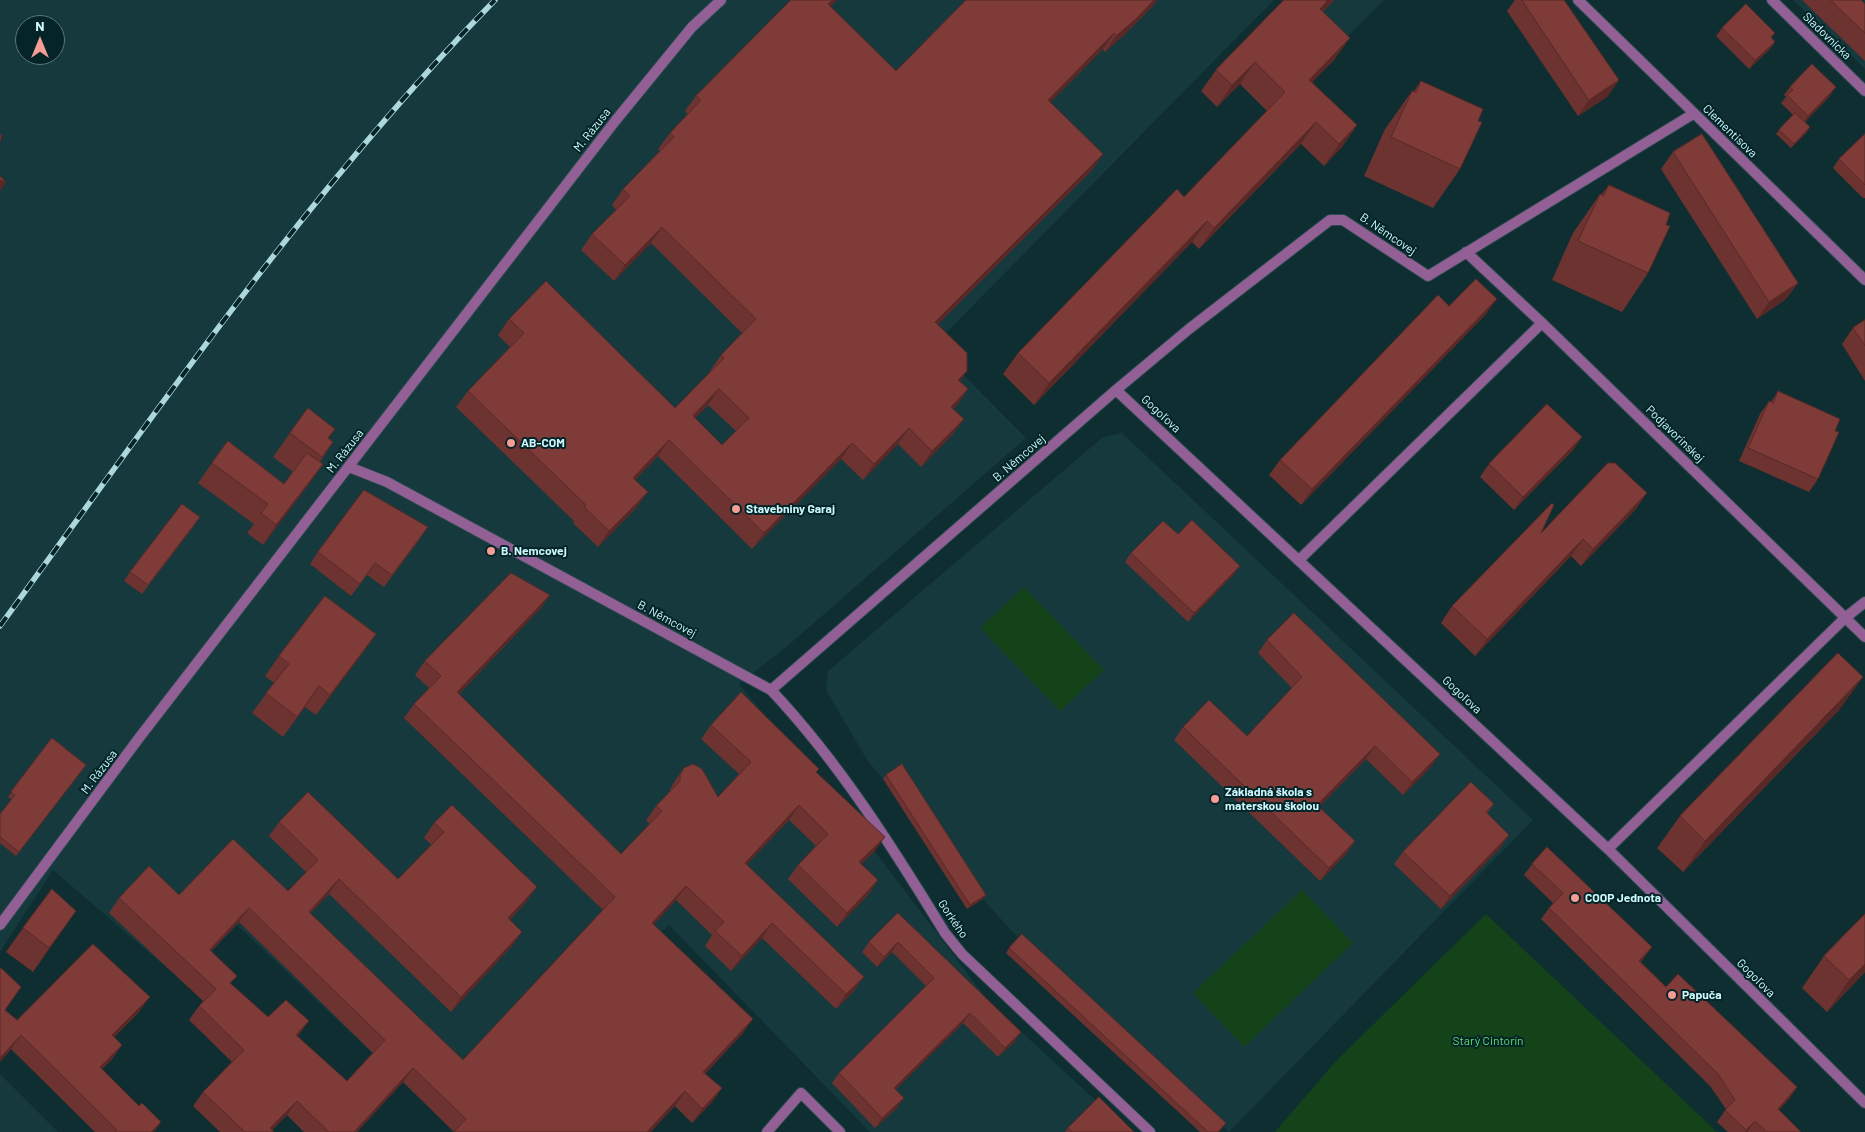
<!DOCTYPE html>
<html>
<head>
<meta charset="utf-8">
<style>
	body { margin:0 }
	#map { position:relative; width:1865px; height:1132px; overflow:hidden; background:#0e2e31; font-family:Barlow,sans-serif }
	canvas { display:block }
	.north { position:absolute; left:15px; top:15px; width:50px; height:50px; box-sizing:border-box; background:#042427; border:1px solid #547a7d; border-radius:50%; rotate:0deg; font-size:14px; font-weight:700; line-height:20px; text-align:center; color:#cdfaff }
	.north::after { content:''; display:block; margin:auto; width:18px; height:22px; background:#f59c94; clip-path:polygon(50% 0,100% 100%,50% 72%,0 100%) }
</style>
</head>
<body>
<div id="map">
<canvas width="1865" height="1132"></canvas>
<div class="north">N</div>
</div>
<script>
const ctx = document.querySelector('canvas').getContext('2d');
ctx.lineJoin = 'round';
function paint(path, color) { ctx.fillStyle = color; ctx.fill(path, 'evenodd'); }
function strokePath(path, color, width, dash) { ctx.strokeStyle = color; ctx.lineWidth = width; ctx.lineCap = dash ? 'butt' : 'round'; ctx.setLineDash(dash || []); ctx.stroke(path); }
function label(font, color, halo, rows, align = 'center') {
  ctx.font = font + ' Barlow,sans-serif'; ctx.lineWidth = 4; ctx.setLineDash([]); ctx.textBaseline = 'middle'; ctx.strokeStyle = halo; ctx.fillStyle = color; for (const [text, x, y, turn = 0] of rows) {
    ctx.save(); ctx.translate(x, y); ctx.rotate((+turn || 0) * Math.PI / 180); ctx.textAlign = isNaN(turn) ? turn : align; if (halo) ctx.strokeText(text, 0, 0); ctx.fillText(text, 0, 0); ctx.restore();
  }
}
paint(new Path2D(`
	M0 0H1274L934 345 1026 438 791 643 739 684 858 829 989 1002 1130 1132H870L669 925 461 1132H455L237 925 183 982 53 870 0 952ZM25 25H55V55H25Z
	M1289 0H1384L1338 46Z
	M1793 0H1865V69Z
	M1122 433 1533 820 1229 1132 1019 939 983 899 899 769 883 779 867 760 826 690 828 671 1103 437Z
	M0 1074 58 1132H0Z`), '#15393d');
paint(new Path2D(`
	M1024 587 1104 670 1060 711 980 628Z
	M1302 890 1353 943 1244 1047 1193 993Z
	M1486 914 1717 1132H1275L1337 1060Z`), '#154319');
const street = new Path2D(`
	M1578 0 1865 280
	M1772 0 1865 91
	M1466 252 1542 323 1865 637
	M1116 390 1608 849 1865 1103
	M349 467 387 482 771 690C839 762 893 848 945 933L962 954 1150 1132
	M1299 560 1542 323
	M771 690 1116 390 1189 329 1330 220H1343L1428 276 1693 114
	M1608 849 1845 618 1865 602
	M0 925 139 738 616 120 692 27 721 0
	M767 1132 801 1093 840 1132`);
strokePath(street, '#294b4e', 12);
strokePath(street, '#926095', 10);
const rail = new Path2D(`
	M0 626C157 411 308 191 495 0`);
strokePath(rail, '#acd7dc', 5.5);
strokePath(rail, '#042427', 4, [11]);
paint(new Path2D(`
	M966 0H1157L1153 6 1124 35 1105 52 1103 49 1050 102 1103 154 1092 170 938 324 960 381 968 389 957 405 953 409 964 419 952 435 921 467 898 444 863 480 841 459 752 549 658 456 635 480 636 508 598 547 573 523 574 521 456 407 468 391 510 347 498 335 509 319 675 408 711 372 710 371 721 355 742 333 651 243 614 281 581 250 592 234 616 210 612 205 623 189 660 151 658 149 670 133 688 114 685 111 696 96 831 7 896 71ZM708 405 736 431 722 445 695 418Z
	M1284 0H1334L1323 12 1335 59 1312 82 1357 125 1342 147 1324 166 1301 144 1199 249 1192 242 1034 405 1003 374 1018 353 1184 197 1267 111 1240 84 1217 107 1201 91 1216 70Z
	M1515 0H1564L1619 80 1607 97 1578 116 1507 11Z
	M1802 0H1861L1865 4V61Z
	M1722 28 1775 33 1771 38 1775 42 1769 50 1749 69 1716 36Z
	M1421 81 1478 121 1460 169 1433 208 1364 176 1385 129 1412 91H1414Z
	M1790 87 1830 96 1805 122 1810 127 1807 132 1791 148 1776 134 1779 130 1793 115 1781 103 1786 97 1784 95Z
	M1865 134V198H1863L1833 168 1839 159Z
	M1673 152 1798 283 1786 299 1757 319 1661 169Z
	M1609 185 1648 273 1622 312 1552 280 1573 233 1600 194 1601 195Z
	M1449 306 1486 314 1301 505 1269 475 1280 460Z
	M1865 320V381L1842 344 1853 328Z
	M1778 391 1835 431 1818 479 1809 492 1739 461 1760 414 1769 401 1771 402Z
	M290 433 328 438 333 442 320 462 323 464 309 484 263 545 247 533 254 524 198 483 212 463 284 484 293 472 273 457Z
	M1582 437 1573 450 1514 510 1480 477 1489 464Z
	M1647 493 1635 510 1581 566 1571 556 1475 656 1441 623 1452 606 1541 533Z
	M194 526 142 594 124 581 130 572Z
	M1178 534 1234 574 1188 622 1125 562 1131 553Z
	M420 539 384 587 367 575 351 596 310 564 318 552Z
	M550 595 540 609 459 694 621 854 650 824 646 820 656 806 670 792V790L674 782 684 768 718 797 739 774 701 739 711 725 817 773 875 851 861 864 878 880 868 895 837 927 788 879 798 865 816 846 789 820 747 864 854 991 836 1009 762 938 731 971 705 946 712 935 676 900 653 925 743 1033 705 1074 722 1088 712 1102 692 1123 675 1106 454 1132 403 1082 357 1132H304L287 1115 272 1130 274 1132H220L193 1106 203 1092 232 1062 189 1020 199 1006 203 1001 109 913 119 898 179 895 288 891 306 872 269 836 279 822 398 879 432 845 424 838 434 823 527 901 510 920 522 932 512 946 451 1012 329 894 310 913 463 1060 603 910 404 718 414 704 429 688 415 675 425 661ZM239 922 373 1053 347 1081 297 1036 268 1017 231 984 211 951Z
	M376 634 362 654 316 715 305 707 283 737 252 713 274 683 265 676 279 656Z
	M1267 640 1431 767 1403 795 1366 759 1319 807 1355 841 1346 854 1320 881 1174 740 1183 727 1247 736 1292 688 1258 653Z
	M1840 709 1683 872 1657 848 1680 816Z
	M52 738 86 765 16 856 0 843V814L12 800 8 797Z
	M886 775 983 899 967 909 883 779Z
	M1494 804 1487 814 1509 835 1500 848 1441 909 1394 864 1403 852Z
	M1532 864 1644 958 1641 962 1666 987 1797 1087 1789 1099 1779 1110 1801 1132H1728L1717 1122 1726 1109 1710 1086 1541 919 1549 908 1553 903 1524 875Z
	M76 911 33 972 6 952 23 928Z
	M898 913 1021 1032 1014 1042 998 1057 963 1023 895 1090 897 1108 875 1128 832 1083 839 1073 926 986 892 952 877 967 862 952 869 942Z
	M1009 948 1223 1127 1219 1132H1200L1006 953Z
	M1824 956 1865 972 1827 1012 1802 988Z
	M0 967 5 1010 17 1020 139 1012 114 1037 122 1045 112 1059 102 1069 139 1106 161 1122 154 1132H95L11 1049 0 1062Z
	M1068 1128 1134 1132H1065Z`), '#6c3330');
paint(new Path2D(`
	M833 0H837L817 20 828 4Z
	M1154 0H1157L1153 6 1124 35 1105 52 1116 36Z
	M1328 0H1334L1305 30 1320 9Z
	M1114 33 1103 49 1037 116 1048 100Z
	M1350 38 1335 59 1294 101 1309 80Z
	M1775 42 1769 50 1749 69 1755 60Z
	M1255 62 1240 84 1217 107 1232 85Z
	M1619 80 1607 97 1578 116 1589 100Z
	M1836 87 1830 96 1802 125 1808 116Z
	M1316 122 1301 144 1199 249 1214 228Z
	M1357 125 1342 147 1324 166 1339 144Z
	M1810 127 1807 132 1791 148 1794 144Z
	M1103 154 1092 170 924 338 935 322Z
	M0 180 6 182 0 191Z
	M1207 221 1192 242 1034 405 1049 383Z
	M662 227 651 243 614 281 625 265Z
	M1798 283 1786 299 1757 319 1769 302Z
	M1497 299 1486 314 1301 505 1312 489Z
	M967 371 956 387 958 380Z
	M719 389 708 405 682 432 693 416Z
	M968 389 957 405 940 423 951 407Z
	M964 419 952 435 921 467 932 451Z
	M909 428 898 444 863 480 874 464Z
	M1582 437 1573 450 1514 510 1523 497Z
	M669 440 658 456 622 494 633 478Z
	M852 443 841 459 752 549 764 533Z
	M323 464 309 484 263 545 276 525Z
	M648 492 636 508 598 547 609 531Z
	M1647 493 1635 510 1581 566 1593 549Z
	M1583 539 1571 556 1475 656 1487 639Z
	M1240 566 1234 574 1188 622 1194 613Z
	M550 595 540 609 447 706 457 692Z
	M376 634 362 654 316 715 330 695Z
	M1863 677 1840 709 1683 872 1705 841Z
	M319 686 305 707 283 737 297 717Z
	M1375 746 1366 759 1308 818 1317 805Z
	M1440 754 1431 767 1403 795 1412 782Z
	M799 805 789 820 735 877 745 863Z
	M1509 835 1500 848 1441 909 1450 896Z
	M885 837 875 851 849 876 859 862Z
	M1355 841 1346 854 1320 881 1329 868Z
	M339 879 329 894 299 926 309 912Z
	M878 880 868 895 837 927 847 913Z
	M686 886 676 900 642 938 652 923Z
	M537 887 527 901 498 932 508 918Z
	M986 895 983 899 967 909 970 905Z
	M249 908 239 922 199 964 210 950Z
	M76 911 59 935 33 972 49 948Z
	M772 923 762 938 731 971 742 956Z
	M522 932 512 946 451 1012 461 997Z
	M898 942 892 952 877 967 884 957Z
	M1652 947 1644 958 1631 972 1639 961Z
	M1865 964V972L1827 1012 1849 980Z
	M864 977 854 991 836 1009 846 994Z
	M150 997 139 1012 102 1050 112 1035Z
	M970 1013 963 1023 887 1098 894 1088Z
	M753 1019 743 1033 693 1087 703 1072Z
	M309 1021 299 1035 285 1049 296 1035Z
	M1021 1032 1014 1042 998 1057 1005 1048Z
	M21 1035 11 1049 0 1062V1058Z
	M122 1045 112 1059 90 1081 100 1067Z
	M413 1068 403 1082 357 1132H354Z
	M1797 1087 1789 1099 1770 1120 1778 1109Z
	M722 1088 712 1102 692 1123 702 1109Z
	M685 1091 675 1106 651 1132H647Z
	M904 1098 897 1108 875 1128 882 1118Z
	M297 1101 287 1115 270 1132V1128Z
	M1755 1121 1747 1132H1745L1746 1130Z
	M161 1122 154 1132H151Z`), '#582927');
const building = new Path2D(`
	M791 0H833L828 4 896 71 966 0H1154L1136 19 1116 36 1114 33 1048 100 1103 154 935 322 967 353V371L958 380 968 389 951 407 964 419 932 451 909 428 874 464 852 443 764 533 669 440 633 478 648 492 609 531 584 507 586 505 468 391 524 333 509 319 546 281 675 408 724 358 721 355 756 319 662 227 625 265 592 234 630 196 623 189 674 137 670 133 701 100 696 96ZM719 389 749 418 722 445 693 416Z
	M1284 0H1328L1320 9 1350 38 1309 80 1357 125 1339 144 1316 122 1214 228 1207 221 1049 383 1018 353 1177 189 1184 197 1285 92 1255 62 1232 85 1216 70Z
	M1522 0H1564L1619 80 1589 100Z
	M1831 0H1861L1865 4V33Z
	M1746 4 1775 33 1771 37 1775 42 1755 60 1722 28Z
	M1812 64 1836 87 1808 116 1787 95 1793 90 1790 87Z
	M1421 81 1483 109 1478 121 1482 122 1460 169 1391 137 1412 91 1416 92Z
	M1795 113 1810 127 1794 144 1779 130Z
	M1702 134 1798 283 1769 302 1673 152Z
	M1865 134V185L1839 159Z
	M0 135H2L0 142Z
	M0 176 6 182 0 180Z
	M1609 185 1670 213 1666 225 1670 226 1648 273 1578 241 1600 194 1603 196Z
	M1476 279 1497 299 1312 489 1280 460 1438 295 1449 306Z
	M1865 320V346L1853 328Z
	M1778 391 1840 419 1835 431 1839 432 1818 479 1748 448 1769 401 1773 403Z
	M1547 404 1582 437 1523 497 1489 464Z
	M308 408 335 429 328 438 333 442 322 457 290 433Z
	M228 441 284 484 307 453 323 464 276 525 261 513 268 504 212 463Z
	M1608 463H1615L1647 493 1593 549 1583 539 1487 639 1452 606 1552 503 1554 505 1541 533Z
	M364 490 428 527 392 575 375 563 360 584 318 552Z
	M182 504 200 517 148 585 130 572Z
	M1192 520 1240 566 1194 613 1131 553 1163 521 1178 534Z
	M511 573 550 595 457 692 621 854 662 811 656 806 680 781V775L684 768 693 764 702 769 718 797 751 762 711 725 741 692 819 769 816 772 885 837 859 862 878 880 847 913 798 865 828 834 799 805 745 863 864 977 846 994 772 923 742 956 715 931 724 922 686 886 652 923 753 1019 703 1072 722 1088 702 1109 685 1091 647 1132H454L466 1119 413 1068 354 1132H329L297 1101 270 1128 274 1132H245L203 1092 244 1050 199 1006 216 989 119 898 149 866 179 895 233 839 288 891 318 860 279 822 308 792 398 879 444 832 434 823 452 805 537 887 508 918 522 932 461 997 339 879 309 912 463 1060 615 897 414 704 441 676 425 661ZM249 908 385 1040 347 1081 296 1035 309 1021 286 1000 268 1017 230 983 237 976 210 950Z
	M325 596 376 634 330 695 319 686 297 717 266 693 289 664 279 656Z
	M1294 613 1440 754 1412 782 1375 746 1317 805 1355 841 1329 868 1183 727 1209 700 1247 736 1302 677 1267 640Z
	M1838 653 1863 677 1705 841 1680 816Z
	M52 738 86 765 19 852 0 837V814L15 795 11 792Z
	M902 764 986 895 970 905 886 775Z
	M1471 782 1494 804 1486 812 1509 835 1450 896 1403 852Z
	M1547 847 1652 947 1639 961 1666 987 1678 974 1797 1087 1778 1109 1801 1132H1767L1755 1121 1746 1130 1725 1110 1735 1100 1718 1074 1549 908 1563 893 1532 864Z
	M52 889 76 911 49 948 23 928Z
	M898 913 1021 1032 1005 1048 970 1013 894 1088 904 1098 882 1118 839 1073 934 978 898 942 884 957 869 942Z
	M1865 914V964L1849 980 1824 956Z
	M1022 934 1226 1123 1218 1132H1208L1009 948Z
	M93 944 150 997 112 1035 122 1045 100 1067 139 1106 142 1103 161 1122 151 1132H115L117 1130 21 1035 0 1058V967L21 987 5 1010 17 1020Z
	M1099 1097 1134 1132H1072L1068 1128Z`);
paint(building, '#7e3b38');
strokePath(building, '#582927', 1);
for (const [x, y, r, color] of [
	[511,443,5,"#f59c94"],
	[736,509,5,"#f59c94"],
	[491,551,5,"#f59c94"],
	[1215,799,5,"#f59c94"],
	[1575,898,5,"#f59c94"],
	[1672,995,5,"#f59c94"]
]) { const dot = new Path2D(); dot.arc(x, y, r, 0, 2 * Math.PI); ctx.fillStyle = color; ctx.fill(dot); strokePath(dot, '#042427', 2); }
label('12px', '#cdfaff', '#042427', [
	["Sladovnícka",1827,36,44],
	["M. Rázusa",592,130,-52],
	["Clementisova",1730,131,44],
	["B. Němcovej",1388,234,34],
	["Gogoľova",1161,414,43],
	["Podjavorinskej",1675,434,44],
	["M. Rázusa",345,451,-52],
	["B. Němcovej",1019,458,-41],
	["B. Němcovej",667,619,28],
	["Gogoľova",1462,695,43],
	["M. Rázusa",99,772,-53],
	["Gorkého",953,919,56],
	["Gogoľova",1756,978,45]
]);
label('bold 12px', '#cdfaff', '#042427', [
	["AB-COM",521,443],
	["Stavebniny Garaj",746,509],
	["B. Nemcovej",501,551],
	["Základná škola s",1225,792],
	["materskou školou",1225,806],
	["COOP Jednota",1585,898],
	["Papuča",1682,995]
], 'left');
label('12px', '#62dd6b', '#042427', [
	["Starý Cintorín",1488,1041]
]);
</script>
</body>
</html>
